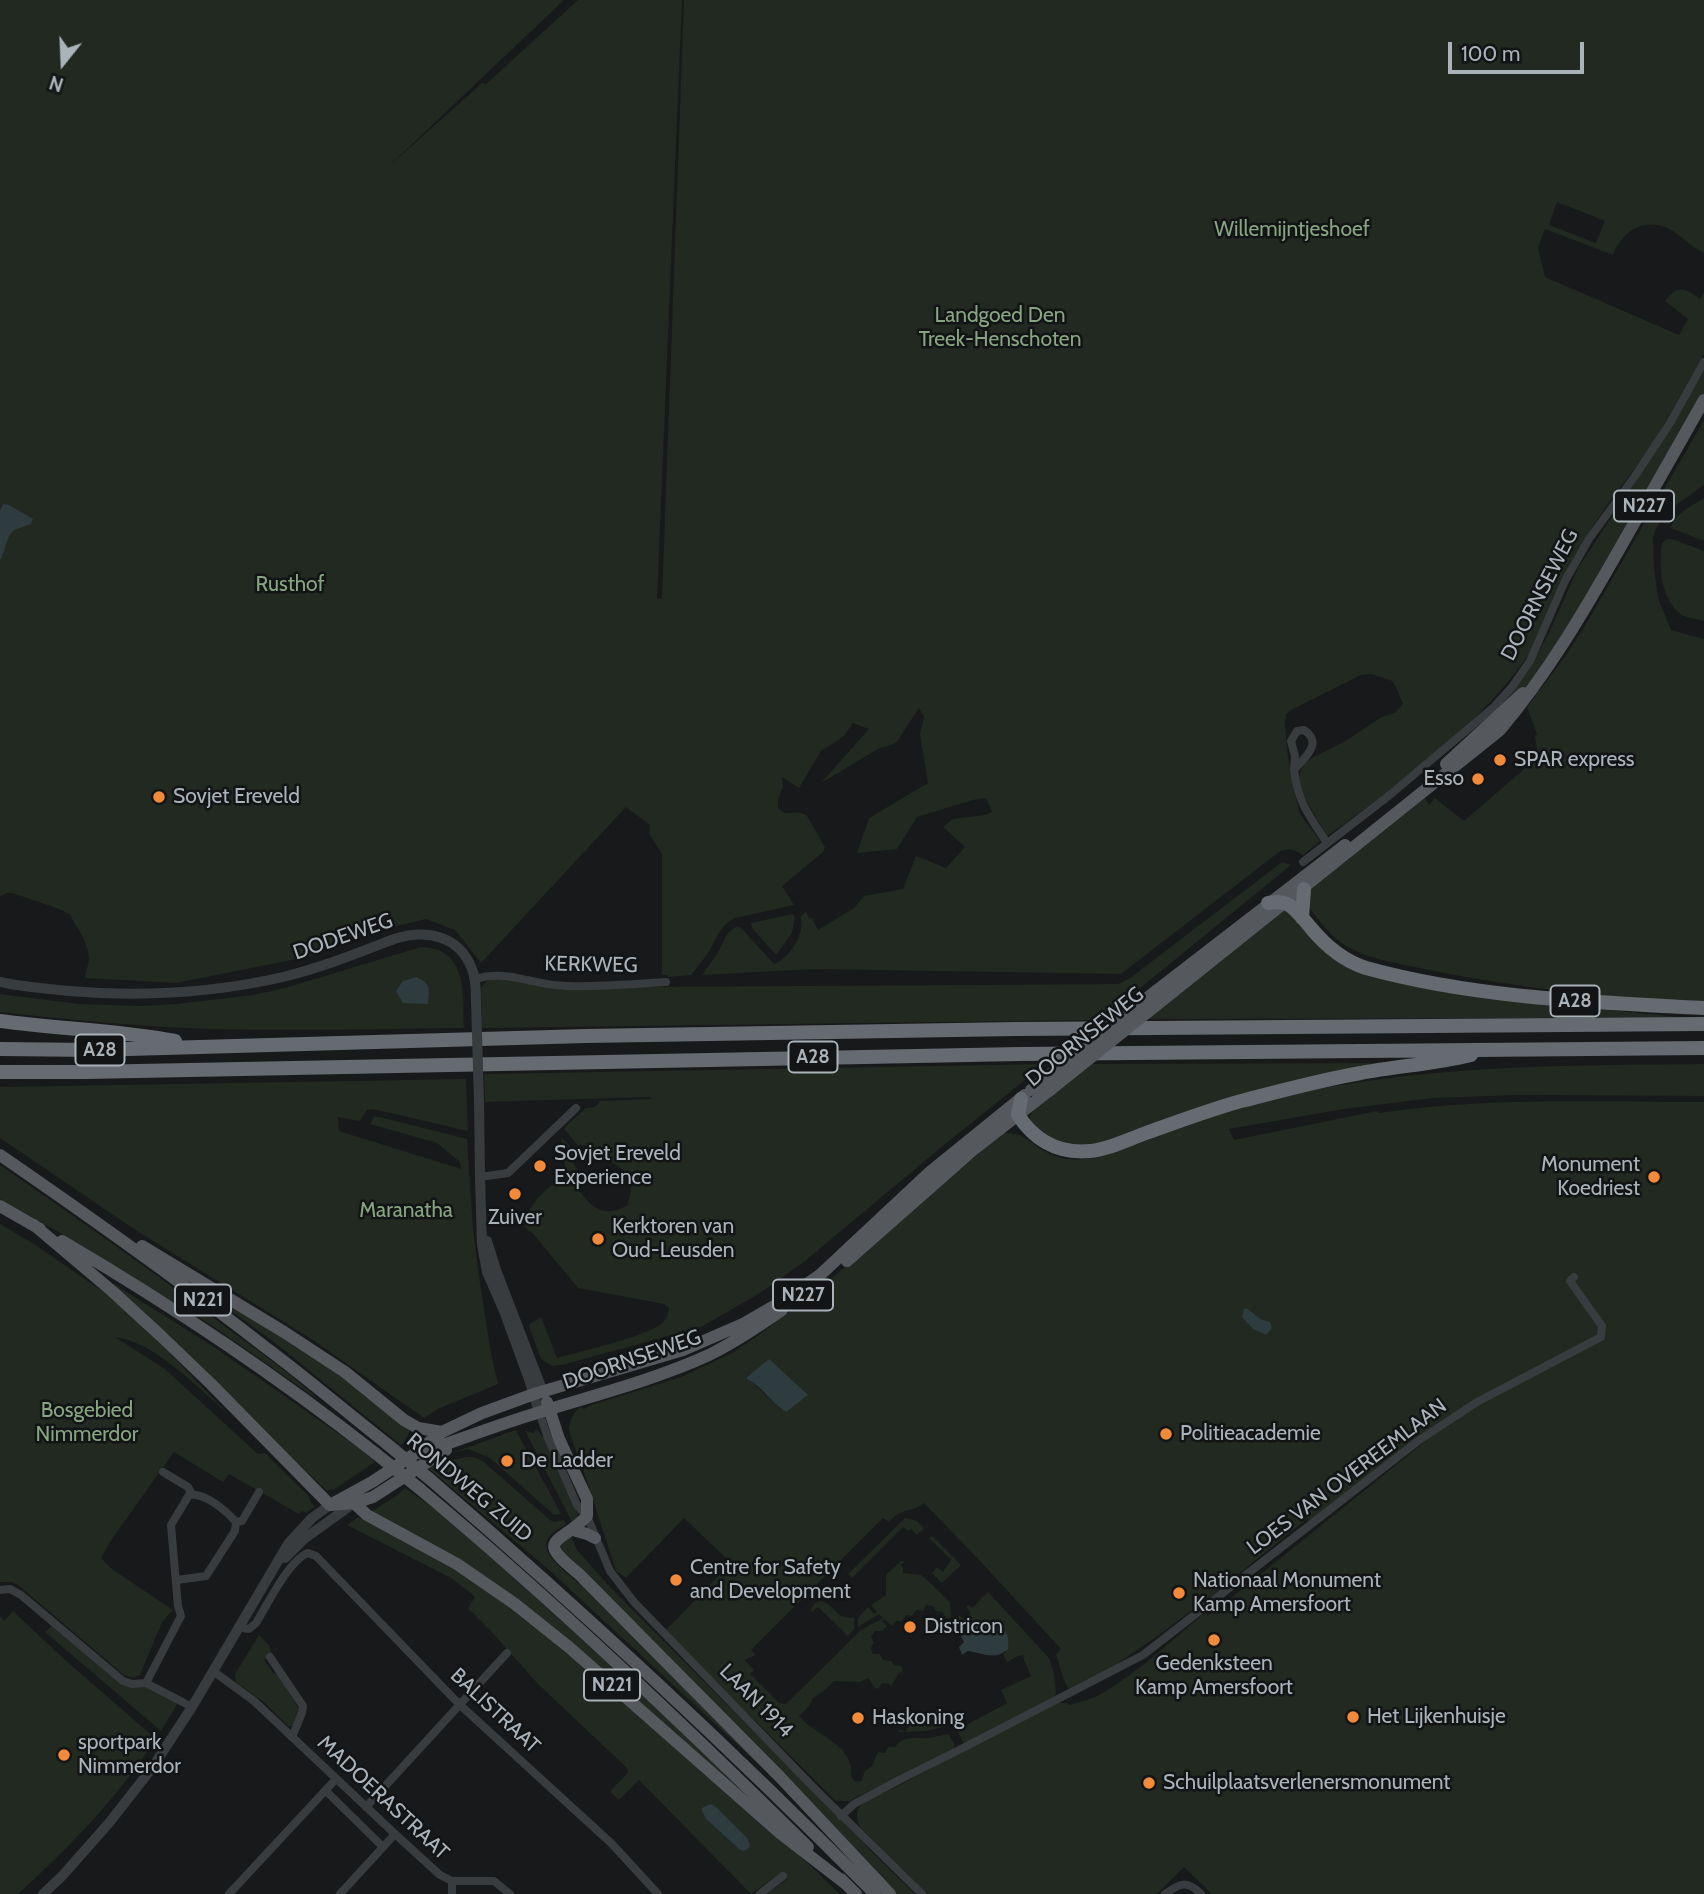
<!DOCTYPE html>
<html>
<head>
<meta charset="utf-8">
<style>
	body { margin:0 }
	#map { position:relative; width:1704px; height:1894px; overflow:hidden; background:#18191a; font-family:Cabin,sans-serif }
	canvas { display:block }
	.north { position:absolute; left:28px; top:28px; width:70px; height:70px; -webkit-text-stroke:5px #131415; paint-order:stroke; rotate:198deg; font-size:19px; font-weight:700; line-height:28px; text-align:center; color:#abb3ba }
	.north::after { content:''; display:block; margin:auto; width:24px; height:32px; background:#abb3ba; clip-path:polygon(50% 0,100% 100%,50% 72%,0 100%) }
	.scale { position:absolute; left:1448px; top:42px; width:136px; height:32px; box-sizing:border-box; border:4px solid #abb3ba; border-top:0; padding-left:9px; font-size:21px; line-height:24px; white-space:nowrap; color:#abb3ba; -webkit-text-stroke:5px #131415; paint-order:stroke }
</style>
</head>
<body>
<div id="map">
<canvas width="1704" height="1894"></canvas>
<div class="north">N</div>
<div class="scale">100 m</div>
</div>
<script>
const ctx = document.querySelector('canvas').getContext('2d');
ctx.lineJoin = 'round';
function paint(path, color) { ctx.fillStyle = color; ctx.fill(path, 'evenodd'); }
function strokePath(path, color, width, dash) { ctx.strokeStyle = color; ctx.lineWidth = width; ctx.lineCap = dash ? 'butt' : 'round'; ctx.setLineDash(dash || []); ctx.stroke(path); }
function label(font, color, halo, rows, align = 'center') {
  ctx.font = font + ' Cabin,sans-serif'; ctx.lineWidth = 5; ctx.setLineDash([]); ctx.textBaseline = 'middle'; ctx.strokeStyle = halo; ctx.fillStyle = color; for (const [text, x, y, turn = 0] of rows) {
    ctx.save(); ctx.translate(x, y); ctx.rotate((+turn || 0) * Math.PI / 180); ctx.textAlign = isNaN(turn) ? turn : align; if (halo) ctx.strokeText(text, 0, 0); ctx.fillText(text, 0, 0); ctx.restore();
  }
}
paint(new Path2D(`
	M0 0H564L388 167 482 83H484L485 85 578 0H682L657 599 662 598 684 0H1704V253C1691 247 1683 237 1671 230 1645 216 1623 230 1613 255L1545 229 1538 248 1545 277 1679 335 1688 319 1665 301C1677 285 1685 287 1700 299L1704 292V354L1653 444 1605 508 1587 535 1535 645C1482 726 1404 781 1327 836L1302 793 1299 777 1301 770 1306 762 1314 757 1347 740 1380 718 1396 712 1403 704 1396 687 1392 681 1372 674 1361 675 1293 709 1286 714 1285 725 1288 757 1293 787 1300 814 1320 841 1303 855C1294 849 1289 847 1279 852L1121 974 815 969 702 975C708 966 715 958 720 949 725 938 727 931 738 926L743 930 774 964C785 960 797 945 800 933 802 927 801 922 801 916L806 912 809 918H812L818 930 854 908 864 896 903 889 916 856 946 868 965 847 943 827 953 819 985 815 992 812 986 798 973 800 917 817 897 849 857 853 869 818 928 783 920 734 924 717 919 708 896 743 878 749 821 783 869 729 853 723 844 736 821 751 799 788 782 777 783 787 778 799V808L784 813C792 814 800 810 807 816L825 847 823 852 782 886 794 905 735 918C721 925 718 935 711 948 705 958 698 966 691 975L668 977 667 975H662V854L649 834 650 825 626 807 481 963 455 930 426 919 364 934 312 956 176 983 85 978 89 959 88 951 84 939 70 915 62 910 12 893H8L0 896ZM1557 202 1605 221 1596 243 1549 225Z
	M1704 371V397L1582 606 1531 681 1494 723 1469 742 1530 668 1549 633 1578 568 1634 483Z
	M1704 420V485L1666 512 1655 531 1653 539 1654 568 1658 598 1671 630 1704 639V1005C1610 997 1516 988 1424 969 1398 963 1366 959 1343 944 1326 932 1313 913 1301 896L1425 798 1429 805 1435 798 1464 821 1538 757 1535 736 1537 734 1527 707 1567 654 1586 624Z
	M1704 498V541L1671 528C1674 514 1693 505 1704 498Z
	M1667 539H1672L1704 551V621C1696 619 1684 618 1678 612 1660 595 1659 565 1662 543Z
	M1282 862 1291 865 1101 1020 482 1028 481 987 487 981 499 978 563 990 637 987 1118 984 1130 978Z
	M1287 907 1331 954 1520 1001 1688 1018 1146 1019Z
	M793 914 795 917 792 933 776 955 752 928 751 923Z
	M421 947C468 948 463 995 464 1028 381 1029 297 1031 213 1029 142 1027 71 1020 0 1012V994L79 1004 141 1006 176 1004 253 995 285 988Z
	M1396 1063 1107 1141 1074 1148 1044 1135 1030 1120V1116L1034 1110 1091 1064Z
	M1045 1064 944 1145 805 1261 760 1293 701 1327 562 1365 552 1366 541 1359 529 1327 530 1324 541 1317 557 1358C579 1352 648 1336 662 1323 667 1319 668 1314 669 1308L664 1304 578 1288 531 1231 530 1232 524 1226 527 1223 525 1219C535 1197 544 1191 563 1177L565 1167 561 1137 573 1149V1162L579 1173 572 1182C590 1204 599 1221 628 1205 628 1199 632 1191 631 1183 629 1170 612 1163 603 1157 598 1153 596 1148 589 1146 586 1145 581 1145 578 1145L565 1130V1127L586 1108 595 1107 600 1101 652 1099 649 1097 485 1102 484 1074Z
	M1704 1064V1096L1518 1095 1433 1098 1344 1109 1229 1129 1234 1140 1377 1111 1379 1113C1484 1097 1596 1102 1704 1102V1894H1212L1184 1867 1157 1894H927L860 1827C849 1803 870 1799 888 1791L1057 1703H1067L1070 1705C1080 1702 1092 1699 1101 1694 1140 1671 1173 1639 1208 1610L1207 1616 1226 1602 1427 1440 1422 1435 1309 1525 1308 1518 1210 1597 1156 1637 1091 1682 1087 1679 1069 1689C1064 1683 1059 1663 1056 1654L1061 1649 980 1561 924 1503C912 1513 902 1507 889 1522L883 1518 751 1650 755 1655 745 1660 754 1670 750 1674 779 1703 786 1704 861 1630 883 1618 879 1614 858 1627V1618L868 1607 874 1614 877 1612 871 1605 886 1595V1575L901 1561H905L901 1565 903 1568V1573L921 1575 926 1579 950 1602 951 1618H946L942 1612 936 1611 933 1606 926 1605 923 1611 916 1610 912 1616 906 1615 902 1621H896L892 1626 884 1619 882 1621 887 1626 882 1631H875L871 1637 874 1642 871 1648 873 1654H880L883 1660 891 1661 894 1665 901 1666 903 1671 899 1673 892 1685 890 1686 889 1684 882 1683 878 1689 875 1688 868 1678 860 1682 834 1681 826 1689 813 1698 810 1705 799 1716C815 1736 855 1744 851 1776 854 1780 855 1783 861 1781L865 1771 872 1766 878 1752 885 1753 888 1747H895C903 1735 917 1739 929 1738 935 1737 942 1735 948 1734L954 1743V1749L849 1801H836L665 1631 731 1563 684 1518 626 1578 616 1571 584 1472 570 1435 569 1428 571 1420 575 1412 581 1407 584 1409 591 1405 681 1377 734 1352 760 1334 813 1294 1003 1133C1026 1133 1025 1140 1044 1151 1062 1161 1080 1161 1100 1157 1173 1131 1247 1102 1323 1088 1449 1065 1576 1065 1704 1064ZM769 1359 786 1412C771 1403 760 1388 747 1377Z
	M466 1079 468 1131 373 1109 367 1110 360 1121 338 1117 339 1131 461 1169 460 1162 437 1143 370 1124 374 1117H380L467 1139 473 1228 478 1270 491 1353 498 1384 438 1409 424 1418 313 1340 137 1231 0 1138V1087Z
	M0 1165C76 1218 153 1271 227 1328 258 1351 292 1374 320 1401L214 1327 62 1234 0 1199Z
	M0 1224 34 1244 108 1295 155 1338 231 1417C200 1390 156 1342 115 1337L165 1369 258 1454 265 1453 308 1495 311 1503 315 1506 306 1513 302 1511 299 1514 229 1474 223 1482 174 1452 112 1539 101 1558 112 1569 173 1610 162 1622 140 1675 132 1678 124 1675 18 1585 12 1582H0Z
	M188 1279 329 1366 410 1430 404 1443 401 1445 279 1346Z
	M111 1282 214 1347 362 1450 375 1462 333 1490 331 1489 327 1491 259 1427Z
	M536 1429 546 1440 578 1514 576 1520 572 1522 525 1431 534 1433Z
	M516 1430 561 1514 554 1515 490 1458 468 1449 449 1454Z
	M466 1457H474L484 1462 550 1520 554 1522 564 1520 566 1525C555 1530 542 1538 548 1552 554 1567 590 1590 603 1603 664 1662 722 1725 782 1786L548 1569 428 1468 432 1465Z
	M405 1488C452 1519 493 1559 535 1597 620 1672 702 1751 784 1830L556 1632 371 1512 396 1496Z
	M358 1517 455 1567 531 1620 761 1818 840 1894H767L787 1879 784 1871 751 1894 639 1780 619 1800 611 1793V1790L628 1773V1769L538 1684 490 1630 468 1608 475 1597 472 1594 451 1578 347 1525ZM715 1806 747 1838 739 1849 707 1820Z
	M905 1518 917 1521 924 1528 917 1535 911 1529 908 1531 903 1527 852 1578 848 1574Z
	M571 1536 577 1550 610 1587 856 1834 869 1849 915 1894H895L562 1553 561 1544Z
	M932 1536 961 1565 942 1583 932 1573 937 1567 943 1572 951 1560 929 1538Z
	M988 1592 1049 1658 1054 1673 1056 1694 1052 1699 964 1744 957 1730 1007 1703 1001 1690 1031 1676 1024 1660 1023 1655 1018 1656 1007 1662 1003 1654 1006 1652 999 1626 993 1624H957V1619L959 1615 964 1619 971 1613 966 1607 969 1605 972 1608Z
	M820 1601C834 1603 838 1622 854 1617V1629L848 1636 818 1607 812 1612 810 1611 815 1603Z
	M13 1611 63 1658 156 1739C115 1800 73 1844 18 1894H0V1616L4 1621Z
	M52 1626 119 1682 147 1686 178 1703 161 1731 45 1632Z
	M259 1635 269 1645 272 1654 264 1660 273 1673 278 1674 299 1709 298 1717 292 1726H288L265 1703 236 1682 235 1674Z
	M929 1713 930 1715H937L940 1721 946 1722 947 1726 926 1731 898 1732 899 1730 906 1731 909 1725 908 1718 913 1721Z`), '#212920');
paint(new Path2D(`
	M3 504 9 505 33 519 31 524 14 530 9 536 1 559H0V511Z
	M416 977C432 984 429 988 428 1004L403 1003 396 991 403 981Z
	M1244 1309H1248L1260 1319 1270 1322 1272 1328 1266 1335 1253 1329 1242 1317Z
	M769 1359 808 1395 786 1412C771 1403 763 1387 747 1379V1377Z
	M962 1624C982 1624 1013 1619 1008 1649 995 1661 983 1653 968 1651L962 1655 959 1647 964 1642 961 1636 965 1630Z
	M710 1804 715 1806 747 1838 750 1845 749 1848 744 1851 739 1849 707 1820 702 1811V1808Z`), '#2e3b3f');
strokePath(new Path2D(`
	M1294 770 1295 756 1291 741 1297 731 1304 730C1324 743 1304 758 1294 770 1298 803 1310 817 1327 843
	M1303 862 1391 794 1494 707 1512 687 1530 661 1565 581 1589 539 1635 476 1670 423 1704 362
	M475 979C509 969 533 986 567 986 599 987 633 984 666 982
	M480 1177 508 1173 576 1108
	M539 1412 548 1438 577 1505 587 1516 610 1571 634 1602 815 1789 922 1894
	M163 1472 188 1487 192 1494
	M236 1522 242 1521 259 1492
	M0 1590 10 1589 21 1595 123 1681 132 1684 146 1683 192 1707
	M238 1627 249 1629 256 1623C267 1605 289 1560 308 1553L316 1556 459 1704 611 1843 658 1894
	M270 1657 303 1706 302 1713 292 1737
	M213 1671 254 1701 395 1834 440 1875 452 1881
	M146 1683 181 1616 178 1606 171 1525 189 1495C205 1492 226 1511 236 1522L235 1531 206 1576 177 1580
	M326 1791 383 1847
	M366 1807 507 1653
	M841 1816 854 1804 899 1780 961 1749 1143 1655 1418 1441 1477 1402 1601 1337 1602 1326 1570 1281 1574 1277
	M452 1881H494L510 1894
	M452 1881V1894
	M229 1894 336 1779
	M340 1894 395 1834
	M760 1894 783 1876
	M1165 1894C1180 1883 1187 1880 1201 1894`), '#393c3f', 8);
strokePath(new Path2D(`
	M0 982C23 987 46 989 69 991 140 997 213 993 283 977 321 968 358 953 394 939 426 929 459 935 472 969 476 979 476 991 476 1001
	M479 1101 480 1177 482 1244 487 1272 504 1311 529 1379 539 1412
	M487 1241 496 1270 543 1392
	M285 1558 304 1539 354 1503
	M43 1894 63 1875 109 1823 152 1768 192 1707 288 1544 312 1518 330 1505`), '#393c3f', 10);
strokePath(new Path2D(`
	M1446 764 1523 693
	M1156 991 1345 845
	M1174 991 1500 730C1548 673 1583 613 1620 548 1648 499 1676 450 1704 400
	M0 1155C90 1217 179 1280 265 1347 307 1378 346 1412 387 1444
	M0 1206 40 1229
	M34 1225 112 1291 161 1336 211 1384 330 1505 354 1503 373 1497 446 1450
	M62 1241C171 1305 276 1375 375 1453
	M142 1246 284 1332 345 1372 404 1420 418 1428 442 1432
	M847 1261 973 1150 1050 1090
	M547 1402 559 1439 587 1499V1516C560 1545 533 1537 579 1574L780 1777 890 1894
	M420 1453C459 1440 497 1425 537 1413 595 1395 654 1380 709 1355 735 1342 759 1326 782 1310
	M431 1480C584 1612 732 1750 875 1894
	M420 1489C555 1602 682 1723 808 1847
	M354 1503 367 1515 457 1564 515 1604 570 1648 780 1833 846 1884
	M330 1505 372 1482 413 1455 442 1432 482 1413 534 1394 683 1350 743 1324 776 1305 820 1275 930 1172 1025 1095
	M573 1530 587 1534 595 1538
	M841 1879 856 1894`), '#55595e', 12);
strokePath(new Path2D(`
	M1268 903C1275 902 1282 901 1289 905 1297 910 1304 920 1311 928 1325 945 1344 961 1366 968 1475 998 1591 1002 1704 1008
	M1302 918 1304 889
	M0 1021C58 1029 117 1030 175 1041
	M0 1049 94 1050 586 1036 1016 1029 1704 1024
	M0 1072H86L1020 1054 1704 1048
	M1021 1099 1018 1115C1035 1141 1058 1154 1090 1151 1107 1150 1129 1139 1146 1133 1177 1122 1209 1110 1241 1101 1281 1091 1320 1080 1361 1073 1397 1066 1435 1064 1471 1055`), '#656b70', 14);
strokePath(new Path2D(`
	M476 1001 479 1101`), '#393c3f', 10);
strokePath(new Path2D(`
	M1031 1090 1156 991
	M1050 1090 1174 991
	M387 1444 431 1480
	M375 1453 420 1489`), '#55595e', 12);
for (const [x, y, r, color] of [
	[1500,760,7,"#f18a3a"],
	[1478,779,7,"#f18a3a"],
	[159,797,7,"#f18a3a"],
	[540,1166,7,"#f18a3a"],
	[1654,1177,7,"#f18a3a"],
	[515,1194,7,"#f18a3a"],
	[598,1239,7,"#f18a3a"],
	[1166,1434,7,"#f18a3a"],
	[507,1461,7,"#f18a3a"],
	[676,1580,7,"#f18a3a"],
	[1179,1593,7,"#f18a3a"],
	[910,1627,7,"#f18a3a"],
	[1214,1640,7,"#f18a3a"],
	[1353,1717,7,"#f18a3a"],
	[858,1718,7,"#f18a3a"],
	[64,1755,7,"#f18a3a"],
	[1149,1783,7,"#f18a3a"]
]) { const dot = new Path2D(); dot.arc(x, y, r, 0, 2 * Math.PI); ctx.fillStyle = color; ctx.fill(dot); strokePath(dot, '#131415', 2.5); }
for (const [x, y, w] of [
	[1644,506,60],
	[1575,1001,49],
	[100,1050,49],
	[813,1057,49],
	[803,1295,60],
	[203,1300,56],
	[612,1685,56]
]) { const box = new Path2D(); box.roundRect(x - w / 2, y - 15.5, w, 31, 5); ctx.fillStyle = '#131415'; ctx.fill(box); strokePath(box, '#abb3ba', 2); }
label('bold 19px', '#abb3ba', null, [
	["N227",1644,506],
	["A28",1575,1001],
	["A28",100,1050],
	["A28",813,1057],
	["N227",803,1295],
	["N221",203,1300],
	["N221",612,1685]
]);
label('21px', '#88a582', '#131415', [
	["Willemijntjeshoef",1292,230],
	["Landgoed Den",1000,316],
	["Treek-Henschoten",1000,340],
	["Rusthof",290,585],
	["Maranatha",406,1211],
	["Bosgebied",87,1411],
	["Nimmerdor",87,1435]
]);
label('21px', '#abb3ba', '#131415', [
	["DOORNSEWEG",1540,595,-63],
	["DODEWEG",343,937,-19],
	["KERKWEG",591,965,1],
	["DOORNSEWEG",1085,1037,-39],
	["DOORNSEWEG",632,1360,-19],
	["LOES VAN OVEREEMLAAN",1347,1477,-37],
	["RONDWEG ZUID",469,1488,40],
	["LAAN 1914",756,1701,45],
	["BALISTRAAT",495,1711,43],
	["MADOERASTRAAT",383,1798,43]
]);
label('21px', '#abb3ba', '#131415', [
	["SPAR express",1514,760],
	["Esso",1464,779,"right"],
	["Sovjet Ereveld",173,797],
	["Sovjet Ereveld",554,1154],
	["Experience",554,1178],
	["Monument",1640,1165,"right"],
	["Koedriest",1640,1189,"right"],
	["Zuiver",515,1218,"center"],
	["Kerktoren van",612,1227],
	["Oud-Leusden",612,1251],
	["Politieacademie",1180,1434],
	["De Ladder",521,1461],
	["Centre for Safety",690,1568],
	["and Development",690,1592],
	["Nationaal Monument",1193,1581],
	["Kamp Amersfoort",1193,1605],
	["Districon",924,1627],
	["Gedenksteen",1214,1664,"center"],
	["Kamp Amersfoort",1214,1688,"center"],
	["Het Lijkenhuisje",1367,1717],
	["Haskoning",872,1718],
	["sportpark",78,1743],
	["Nimmerdor",78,1767],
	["Schuilplaatsverlenersmonument",1163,1783]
], 'left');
</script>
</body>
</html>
